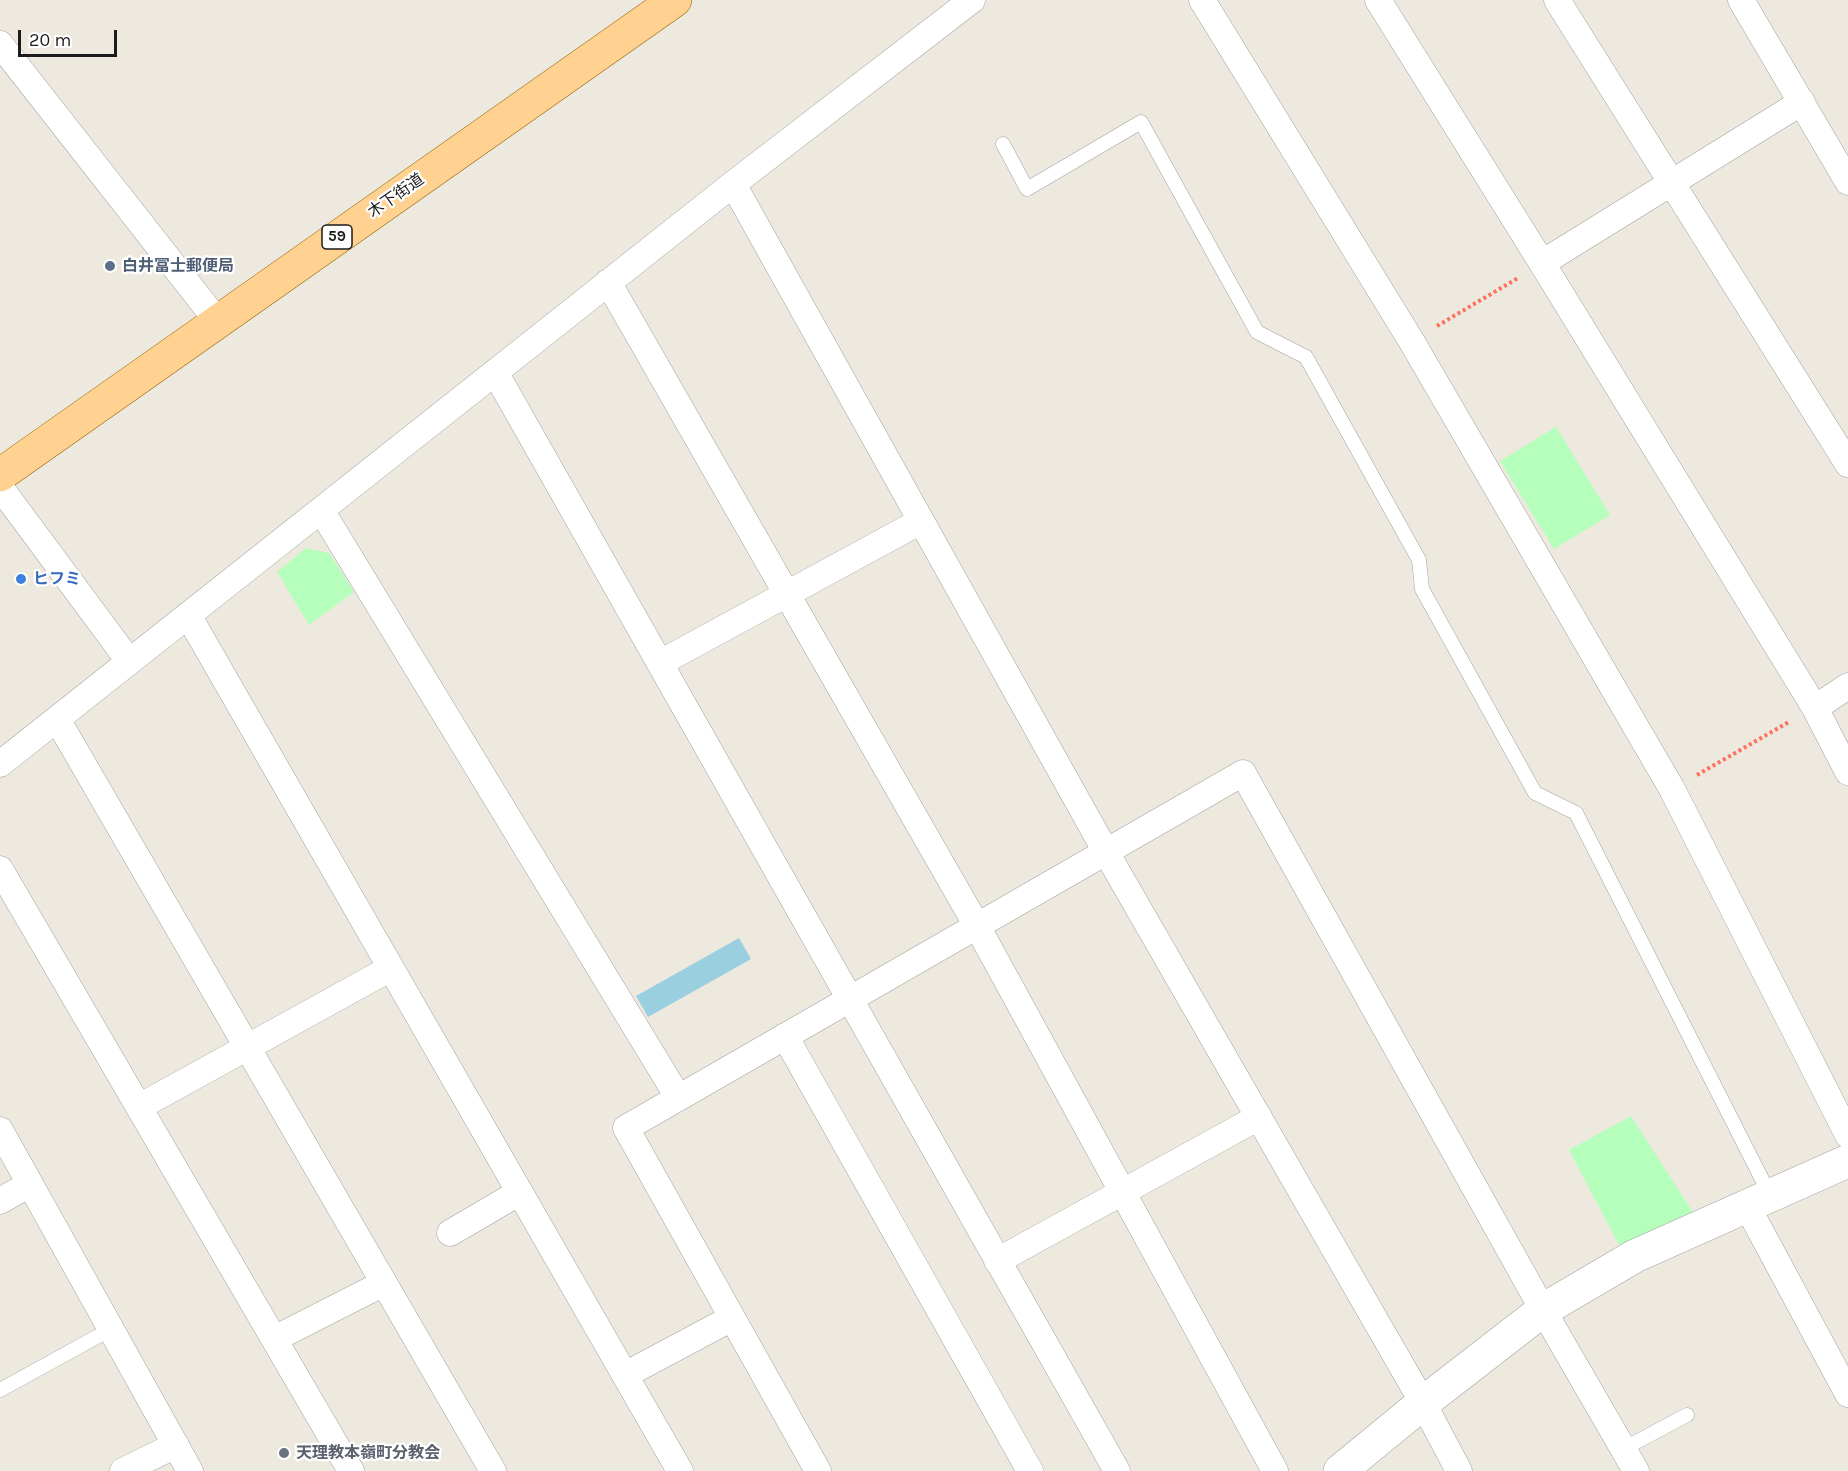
<!DOCTYPE html>
<html>
<head>
<meta charset="utf-8">
<style>
	body { margin:0 }
	#map { position:relative; width:1848px; height:1471px; overflow:hidden; background:#eee9df; font-family:Karla,sans-serif }
	canvas { display:block }
	.scale { position:absolute; left:18px; top:30px; width:99px; height:27px; box-sizing:border-box; border:3px solid #1b1b1b; border-top:0; padding-left:8px; font-size:18px; line-height:21px; white-space:nowrap; color:#1b1b1b; -webkit-text-stroke:4px #fff; paint-order:stroke }
</style>
</head>
<body>
<div id="map">
<canvas width="1848" height="1471"></canvas>
<div class="scale">20 m</div>
</div>
<script>
const ctx = document.querySelector('canvas').getContext('2d');
ctx.lineJoin = 'round';
function paint(path, color) { ctx.fillStyle = color; ctx.fill(path, 'evenodd'); }
function strokePath(path, color, width, dash) { ctx.strokeStyle = color; ctx.lineWidth = width; ctx.lineCap = dash ? 'butt' : 'round'; ctx.setLineDash(dash || []); ctx.stroke(path); }
function label(font, color, halo, rows, align = 'center') {
  ctx.font = font + ' Karla,"Noto Sans JP",sans-serif'; ctx.lineWidth = 4.5; ctx.setLineDash([]); ctx.textBaseline = 'middle'; ctx.strokeStyle = halo; ctx.fillStyle = color; for (const [text, x, y, turn = 0] of rows) {
    ctx.save(); ctx.translate(x, y); ctx.rotate((+turn || 0) * Math.PI / 180); ctx.textAlign = isNaN(turn) ? turn : align; if (halo) ctx.strokeText(text, 0, 0); ctx.fillText(text, 0, 0); ctx.restore();
  }
}
paint(new Path2D(`
	M1556 427 1610 515 1554 549 1500 461Z
	M306 548 329 553 354 592 309 625 277 572Z
	M1631 1116 1694 1214 1619 1245 1569 1150Z`), '#b5febc');
paint(new Path2D(`
	M739 938 751 959 648 1017 636 996Z`), '#9acfe0');
const service = new Path2D(`
	M1003 144 1027 189 1141 122 1257 332 1306 357 1419 560 1422 589 1535 793 1576 813 1770 1195
	M0 1390 111 1329
	M1623 1449 1687 1415`);
const minor = new Path2D(`
	M1202 0 1412 342 1672 789 1848 1135
	M1378 0 1542 263 1815 708 1848 772
	M1557 0 1848 464
	M1741 0 1848 182
	M0 44 218 322
	M733 184 1106 852 1423 1403 1459 1471
	M1542 263 1802 102
	M608 282 977 926 1275 1471
	M495 372 1117 1471
	M0 487 129 661
	M321 510 678 1097
	M188 615 680 1471
	M660 663 921 521
	M1815 708 1848 686
	M57 719 493 1471
	M0 764 733 184 972 0
	M0 869 351 1471
	M785 1036 1030 1471
	M139 1107 391 968
	M0 1130 190 1471
	M0 1201 30 1184
	M1747 1206 1848 1394
	M450 1233 520 1192
	M997 1261 1259 1117
	M274 1339 384 1283
	M625 1375 732 1318
	M123 1471 176 1445
	M818 1471 626 1128 1243 773 1543 1310 1636 1471`);
const tertiary = new Path2D(`
	M1340 1471 1423 1403 1543 1310 1635 1256 1848 1161`);
const primary = new Path2D(`
	M0 475 675 0`);
strokePath(service, '#a2a2a2', 15);
strokePath(minor, '#a2a2a2', 27);
strokePath(tertiary, '#a2a2a2', 34);
strokePath(primary, '#916300', 34);
strokePath(new Path2D(`
	M1437 326 1518 278
	M1697 775 1789 722`), '#ff715e', 4, [3, 3]);
strokePath(service, '#fff', 14);
strokePath(minor, '#fff', 26);
strokePath(tertiary, '#fff', 33);
strokePath(primary, '#ffd292', 33);
for (const [x, y, r, color] of [
	[110,266,6,"#5c6f8a"],
	[21,579,6,"#3f7fe0"],
	[284,1453,6,"#6b7280"]
]) { const dot = new Path2D(); dot.arc(x, y, r, 0, 2 * Math.PI); ctx.fillStyle = color; ctx.fill(dot); strokePath(dot, '#fff', 2); }
for (const [x, y, w] of [
	[337,237,30]
]) { const box = new Path2D(); box.roundRect(x - w / 2, y - 12, w, 24, 4.5); ctx.fillStyle = '#fff'; ctx.fill(box); strokePath(box, '#1b1b1b', 1.5); }
label('bold 15px', '#1b1b1b', null, [
	["59",337,237]
]);
label('16px', '#1b1b1b', '#fff', [
	["木下街道",396,196,-35]
]);
label('bold 16px', '#4e5e75', '#fff', [
	["白井冨士郵便局",122,266]
], 'left');
label('bold 16px', '#366cbe', '#fff', [
	["ヒフミ",33,579]
], 'left');
label('bold 16px', '#5b616d', '#fff', [
	["天理教本嶺町分教会",296,1453]
], 'left');
</script>
</body>
</html>
